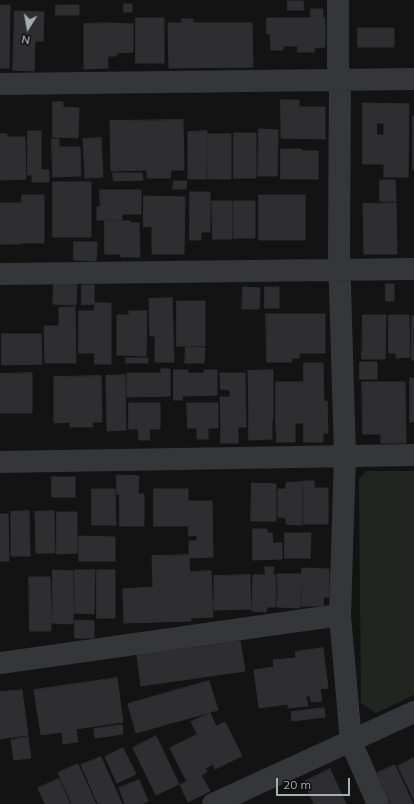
<!DOCTYPE html>
<html>
<head>
<meta charset="utf-8">
<style>
	body { margin:0 }
	#map { position:relative; width:414px; height:804px; overflow:hidden; background:#131314; font-family:Mulish,sans-serif }
	canvas { display:block }
	.north { position:absolute; left:8px; top:8px; width:40px; height:40px; -webkit-text-stroke:3px #0e0e0f; paint-order:stroke; rotate:191deg; font-size:11px; font-weight:700; line-height:16px; text-align:center; color:#a5aeb3 }
	.north::after { content:''; display:block; margin:auto; width:14px; height:18px; background:#a5aeb3; clip-path:polygon(50% 0,100% 100%,50% 72%,0 100%) }
	.scale { position:absolute; left:276px; top:778px; width:74px; height:18px; box-sizing:border-box; border:2px solid #a5aeb3; border-top:0; padding-left:5px; font-size:12px; line-height:14px; white-space:nowrap; color:#a5aeb3; -webkit-text-stroke:3px #0e0e0f; paint-order:stroke }
</style>
</head>
<body>
<div id="map">
<canvas width="414" height="804"></canvas>
<div class="north">N</div>
<div class="scale">20 m</div>
</div>
<script>
const ctx = document.querySelector('canvas').getContext('2d');
ctx.lineJoin = 'round';
function paint(path, color) { ctx.fillStyle = color; ctx.fill(path, 'evenodd'); }
function strokePath(path, color, width, dash) { ctx.strokeStyle = color; ctx.lineWidth = width; ctx.lineCap = dash ? 'butt' : 'round'; ctx.setLineDash(dash || []); ctx.stroke(path); }
paint(new Path2D(`
	M367 471H414V695L376 713 361 703 359 479Z`), '#20261f');
const building = new Path2D(`
	M288 1H303L304 10H288Z
	M124 4H132V12H124Z
	M0 5H10L9 68H0Z
	M56 5H79V15H56Z
	M311 9H323V18H311Z
	M15 11 44 12 43 41H35L34 71 13 70Z
	M136 18H164V63H136Z
	M267 18H297V46H283V50H271L270 34H267Z
	M298 18H325V47L314 48 315 52H298Z
	M182 19H193V23H252L253 67 169 68 168 23H182Z
	M107 23 108 68 84 69V24Z
	M108 23 133 24V52L116 53 117 56H108Z
	M358 28H394V47H358Z
	M281 100H299V117H281Z
	M53 102H63V107L79 108 78 138 53 137Z
	M363 103 409 104 408 177H384V164H363ZM377 123H384V135H377Z
	M299 107H325V139L281 138V117H299Z
	M413 116H414V170H413Z
	M183 120 184 170H171L170 178H147V170L111 171 110 121Z
	M259 129 278 130 277 176H258Z
	M28 131H41V170H49V182H32V175H28Z
	M207 131 206 179H188V132Z
	M234 133H256V178H234Z
	M0 134H7V137H25L26 179 0 180Z
	M208 134H231V179H208Z
	M101 138 103 177 85 178 83 139Z
	M52 139H59V147H80L81 176 53 177Z
	M281 149H302V151H318V179H281Z
	M113 173H142L143 180 114 181Z
	M380 180H395L396 201H380Z
	M174 181H187L186 189H173Z
	M53 182H91V237H53Z
	M100 190H141V214H122V220H97V207H100Z
	M190 192H210V232H201V240H190Z
	M22 195H44V243H22Z
	M259 195H305V240H259Z
	M144 196 185 197 184 254H152V226L144 227Z
	M212 201H232V239H213Z
	M234 201H255V238H234Z
	M0 203H21V244H0Z
	M396 203 397 254H364L363 204Z
	M105 221H130V223H139L140 257H121V254H105Z
	M74 242H97L96 261 74 260Z
	M54 284 77 285 76 305 53 304Z
	M386 284H394V301H386Z
	M82 285H94V304L82 305Z
	M243 287 260 288 259 309H242Z
	M265 287H279V308H265Z
	M172 298 174 362H155V336H150L149 299Z
	M177 301H205V346H177Z
	M95 303H111V364H95Z
	M75 307 76 363H45L44 326H59V308Z
	M79 311H94V353H79Z
	M129 311H147L146 356 117 355V315H129Z
	M266 314H325V353H299V358H292V362H267Z
	M363 315H386L385 359H362Z
	M389 315H409L410 357 396 358V353H389Z
	M412 316H414V360H412Z
	M2 334H41L42 364 2 365Z
	M186 347 205 348 204 363H185Z
	M126 358H148V363H126Z
	M360 362H377V379H360Z
	M304 363H323L324 402 327 401 328 433H323V442H304Z
	M161 369H170V396L127 397V373H161Z
	M174 370H188V373H204V370H217V395L183 396 182 400H174Z
	M273 370V419H249L248 371Z
	M32 373V413H0V374Z
	M220 373H245L246 427H221L220 397H230V390L221 389Z
	M125 375 126 430 107 431 106 376Z
	M101 376 102 422H92L93 427H70V422L54 423V377Z
	M410 378H414V422H410Z
	M276 382H303V423H276Z
	M362 382H405L406 443H381V434H363Z
	M129 403H160V429H149L150 440H139L138 429H129Z
	M187 403H218V428H208V439H197V428H188Z
	M249 419H272V439L249 440Z
	M276 423H295V442H277Z
	M221 427H238V443H221Z
	M117 475 139 476 138 494H117Z
	M52 477H75V497H52Z
	M303 481H314V488H328V524H304Z
	M302 482V525L286 524V518L278 517V489H286V483Z
	M252 483 276 484V521H251Z
	M92 489H115L116 525H92Z
	M154 489H188V526H154Z
	M120 494H144V526H120Z
	M189 501H212L213 557 189 558V541H197V535L189 536Z
	M29 511 30 556H11V512Z
	M54 511 55 553H36L35 512Z
	M57 512H77V553L57 554Z
	M0 514H8L9 561H0Z
	M253 529H267V533H272L273 543H282V559L253 560Z
	M285 533H311L310 558H285Z
	M79 536 115 537V561H79Z
	M189 555 191 621 124 623 123 589 153 587 152 556Z
	M265 567H274L273 575H276L275 607H267L266 612 252 611 253 575H265Z
	M302 568 329 569V597H324L323 606H302Z
	M53 570 73 571V624L52 623Z
	M75 570H95L94 614 74 613Z
	M97 570H115V618H97Z
	M211 571 213 617 191 618 189 572Z
	M278 574H301L300 608 277 607Z
	M250 575 251 609 214 610V576Z
	M29 577H50L51 631H30Z
	M75 620 94 621V638H75Z
	M240 641 245 671 141 686 137 655Z
	M323 648 328 688 320 689 322 701 311 702 310 696H306L308 706 288 708V704L259 708 254 670 274 667 273 660 296 658 295 652Z
	M117 678 123 722 76 729 78 742 63 744 62 732 41 735 34 690Z
	M209 681 218 710 136 733 128 704Z
	M22 690 28 735 0 739V692Z
	M324 708 325 717 292 721 291 712Z
	M210 713 216 726 225 722 242 756 215 769 191 722Z
	M122 725 123 734 95 738 94 729Z
	M197 735 212 765 205 768 207 772 187 782 170 748Z
	M156 736 179 784 156 795 133 748Z
	M28 737 31 758 14 760 11 740Z
	M123 748 136 774 117 783 105 757Z
	M101 757 122 804H98L81 765Z
	M414 758V800L398 766Z
	M78 764 96 804H72L58 773Z
	M395 765 413 804H391L377 773Z
	M330 769 346 804H314L304 782Z
	M201 775 210 791 188 802 180 785Z
	M59 779 70 804H45L38 788Z
	M139 780 148 801 141 804H125L119 788Z`);
paint(building, '#2e2e30');
strokePath(building, '#2d2e30', 1);
strokePath(new Path2D(`
	M338 0V66L340 80 339 253 345 456 340 615 351 742 378 804
	M0 84 414 79
	M0 274 414 269
	M0 462 414 455
	M0 663 340 615
	M213 804 414 712`), '#343639', 22);
</script>
</body>
</html>
